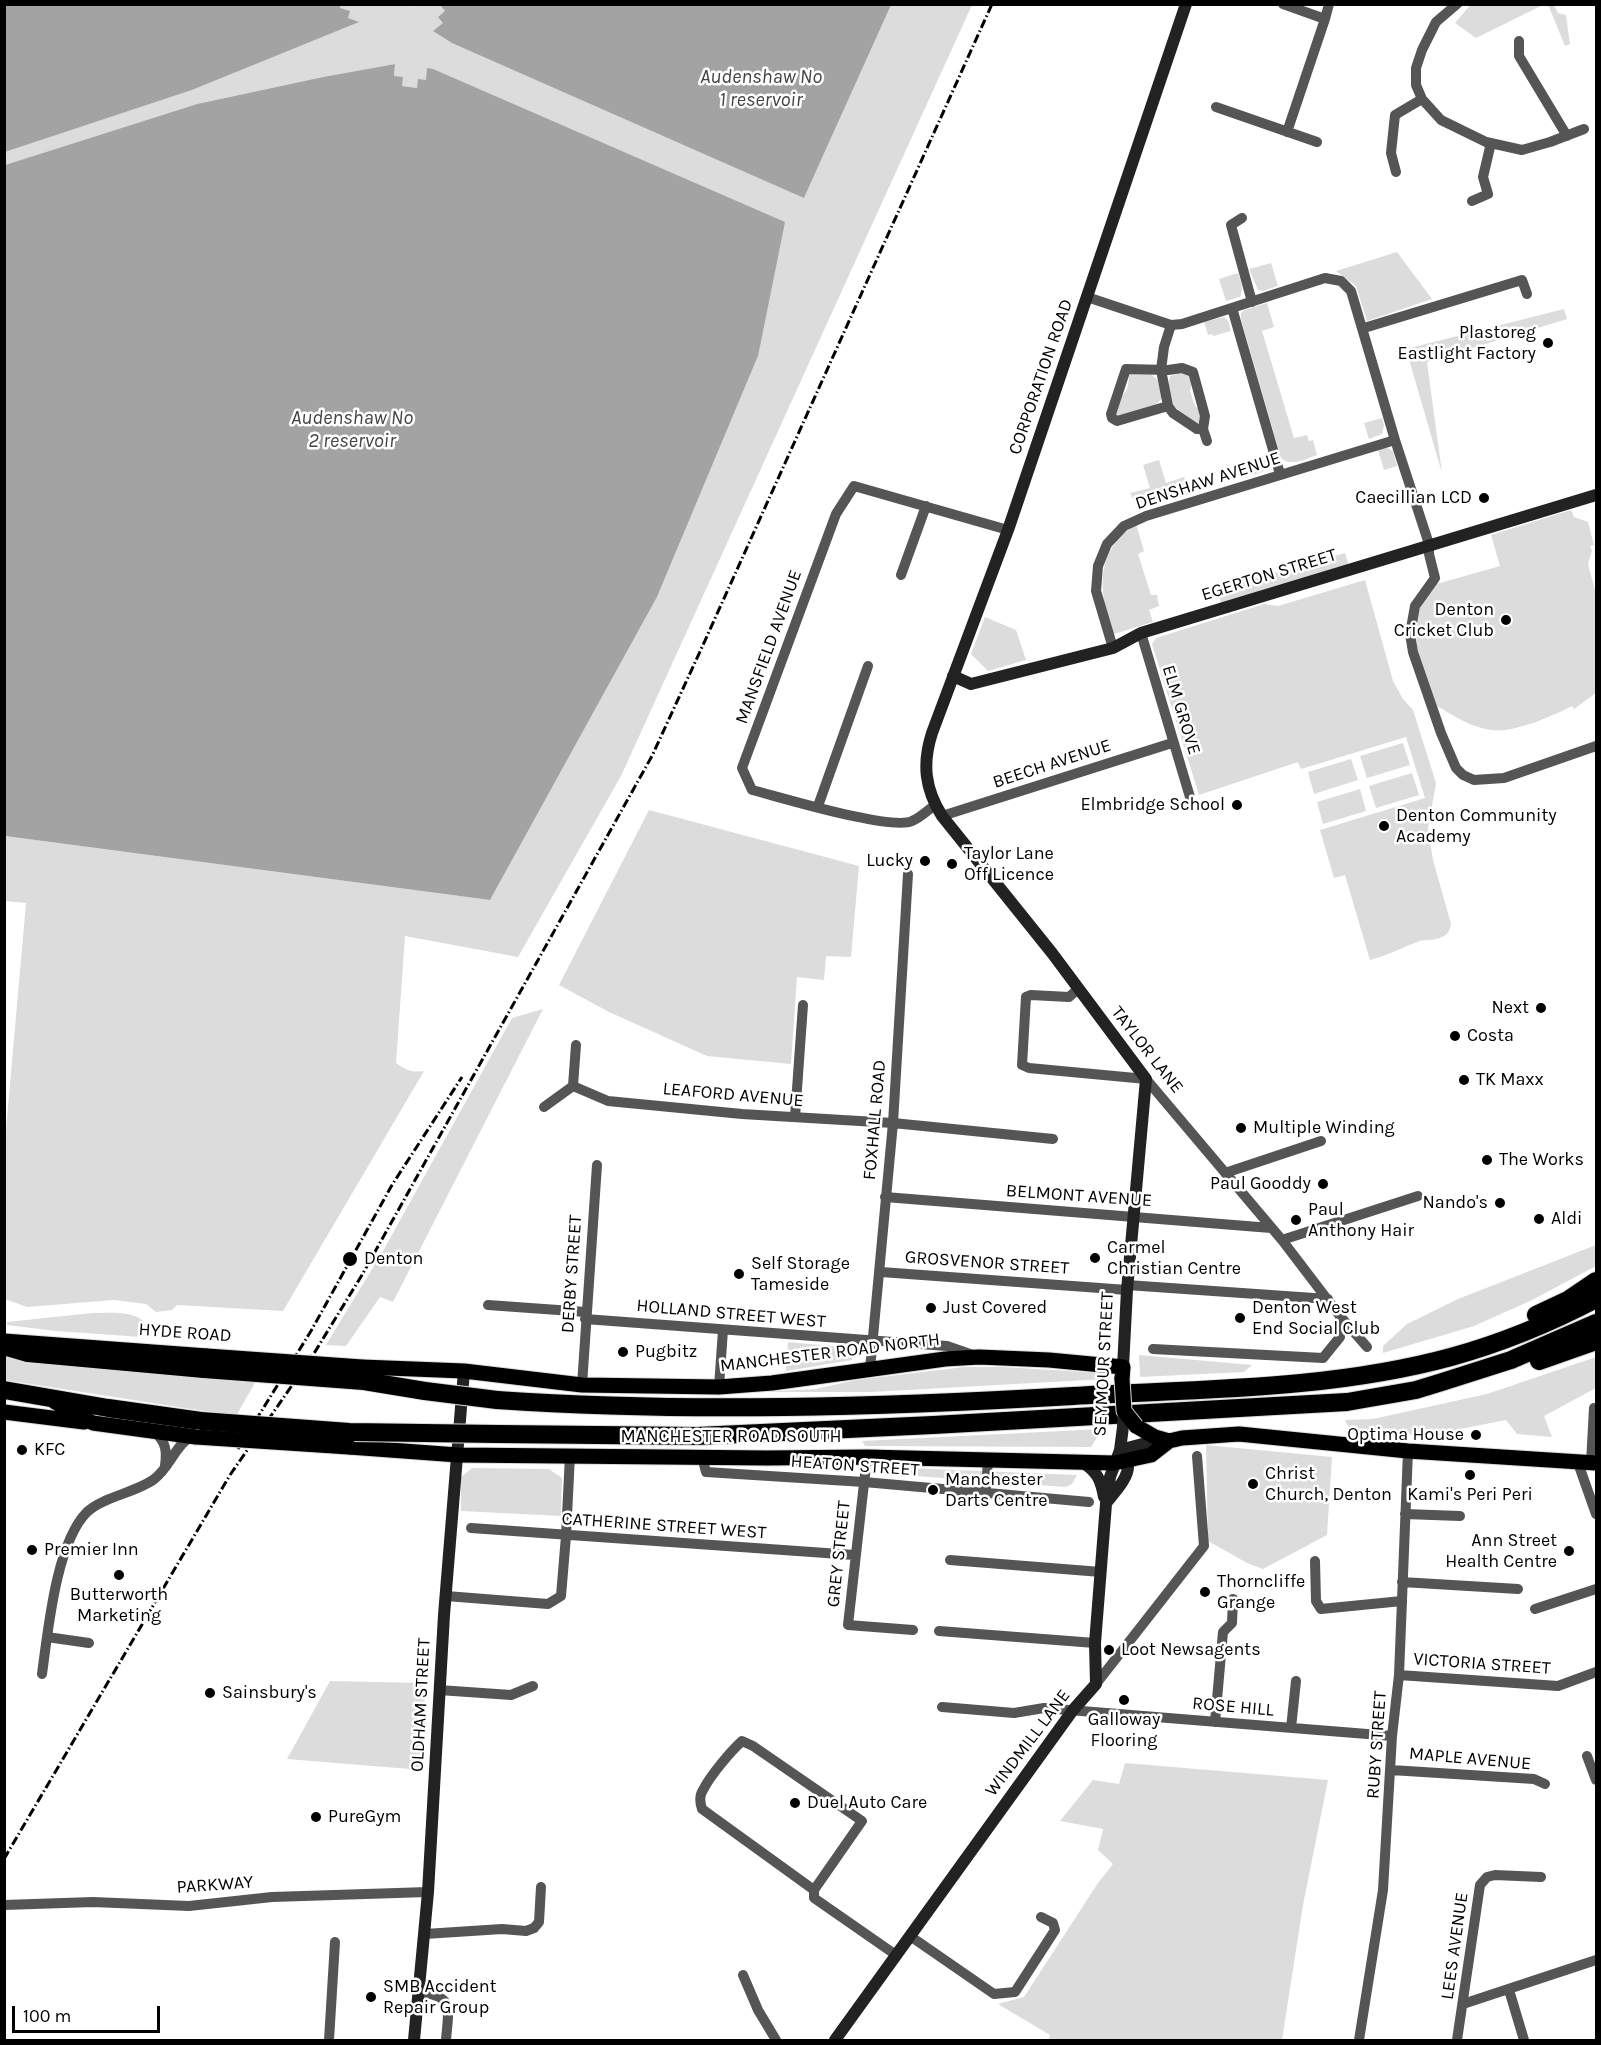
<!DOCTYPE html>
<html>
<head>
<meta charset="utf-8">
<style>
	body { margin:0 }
	#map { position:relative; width:1601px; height:2045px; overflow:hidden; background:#fff; font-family:Karla,sans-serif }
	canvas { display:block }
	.frame { position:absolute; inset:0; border:6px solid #000; pointer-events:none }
	.scale { position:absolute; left:12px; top:2006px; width:148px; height:27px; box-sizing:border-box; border:3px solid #000; border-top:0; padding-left:8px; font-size:18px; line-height:21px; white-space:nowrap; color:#000; -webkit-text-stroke:4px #fff; paint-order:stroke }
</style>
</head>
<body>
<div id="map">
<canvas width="1601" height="2045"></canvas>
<div class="frame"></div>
<div class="scale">100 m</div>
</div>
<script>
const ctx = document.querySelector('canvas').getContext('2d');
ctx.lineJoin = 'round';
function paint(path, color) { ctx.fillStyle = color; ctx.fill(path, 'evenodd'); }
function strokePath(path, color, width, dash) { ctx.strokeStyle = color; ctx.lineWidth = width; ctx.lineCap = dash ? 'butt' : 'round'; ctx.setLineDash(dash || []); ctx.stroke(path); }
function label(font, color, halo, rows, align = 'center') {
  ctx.font = font + ' Karla,sans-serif'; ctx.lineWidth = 5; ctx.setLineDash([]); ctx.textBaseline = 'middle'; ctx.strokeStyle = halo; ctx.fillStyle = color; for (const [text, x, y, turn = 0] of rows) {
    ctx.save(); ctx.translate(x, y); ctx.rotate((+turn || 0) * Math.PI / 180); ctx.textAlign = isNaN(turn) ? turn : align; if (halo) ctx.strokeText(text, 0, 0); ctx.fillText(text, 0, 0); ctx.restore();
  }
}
paint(new Path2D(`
	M411 4 413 7 416 5H440L445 11 804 198 891 5H972L621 776 518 957 405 936 396 1063C406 1070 412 1073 424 1071L283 1311 177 1305 172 1310 156 1312 146 1304 114 1300 27 1307 5 1299V1141L26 903 5 901V836L490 900 657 597 758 356 426 80 417 88 402 86 394 76 395 64 323 77 197 104 5 165V152L192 90 358 22 347 18 340 8 341 5Z
	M1471 4 1554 5 1558 13 1566 15 1570 44 1565 46 1549 7 1543 5 1476 38 1455 23Z
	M1397 252 1432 299 1367 321 1356 286 1336 271Z
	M1271 263 1278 286 1263 291 1258 290 1249 269Z
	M1238 273C1241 282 1244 289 1240 297L1226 301 1219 279Z
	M1267 303 1274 327 1262 331 1294 438 1307 435 1309 441 1313 440 1317 455C1306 459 1291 467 1281 458L1241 319V313L1244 310Z
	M1564 309 1567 319 1427 362 1442 473 1406 349Z
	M1224 317 1228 321 1231 331 1213 336 1212 334 1208 335 1204 322Z
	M1148 372 1158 380 1162 398 1156 405 1117 416 1115 414 1120 397C1130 391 1127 383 1130 374Z
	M1184 372 1189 374 1193 380 1190 391 1195 406 1199 409 1202 420 1197 425C1179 412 1163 402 1170 376Z
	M1382 418 1384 425 1382 434 1369 439 1364 423Z
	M1386 447 1393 451 1397 466 1384 470 1378 450Z
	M1268 457C1272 472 1259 473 1248 476L1244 464Z
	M1159 460 1166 483 1184 477 1185 480 1188 479 1192 493 1138 510 1130 493 1150 488 1143 465Z
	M1571 510 1574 517 1588 522 1594 545 1590 546 1592 551 1588 564 1596 594V693L1574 709 1572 706C1552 716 1515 733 1492 730 1472 728 1454 716 1437 706L1417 647 1415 617 1433 585 1500 566 1491 535Z
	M1136 524 1144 551 1138 554 1151 595H1157L1159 606 1149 610 1153 622 1111 635C1101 591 1092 554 1136 524Z
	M1345 553 1349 566 1221 603 1217 589Z
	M1365 580 1393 681 1403 699 1413 710 1436 783 1428 828 1433 860 1451 924C1450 929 1449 933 1444 936 1437 941 1428 939 1420 941 1403 947 1389 955 1370 960L1345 875 1334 878 1320 830 1425 798 1406 737 1301 769 1298 762 1199 795 1152 644 1156 638 1264 604 1278 606Z
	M985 617 1016 630 1026 660 988 671 971 654Z
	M1403 743 1410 765 1367 778 1360 756Z
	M1351 759 1358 780 1314 794 1308 772Z
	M1412 773 1419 795 1376 808 1369 786Z
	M1360 789 1366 811 1323 824 1317 802Z
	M649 810 859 866 851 957 826 956 824 980 797 977 791 1064 707 1056 609 1012 559 985Z
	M543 1009 393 1302 380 1297 346 1346 326 1345 383 1251 512 1018Z
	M1596 1245V1266L1530 1301 1474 1326 1383 1353V1346L1407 1324 1458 1299Z
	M92 1313C108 1313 142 1309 147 1328L142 1337 56 1331 7 1325V1322Z
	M788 1342 852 1348V1360L786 1371Z
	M1139 1355 1252 1365 1244 1372 1140 1377Z
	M4 1356 48 1362 257 1379 236 1416 5 1380Z
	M1596 1357V1388L1544 1416 1552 1437 1517 1434 1506 1420 1460 1429 1438 1437 1349 1428 1345 1420 1373 1419 1487 1394Z
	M964 1367H1003L1101 1373 1105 1379 871 1392H762L815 1389 856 1380Z
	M1102 1429 1091 1447 865 1446 862 1441Z
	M1206 1445 1332 1457 1327 1535 1263 1569 1247 1563 1208 1541Z
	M883 1467 1077 1475 1072 1484 1066 1487 888 1474Z
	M472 1468 549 1469 562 1478 561 1516 461 1511V1477Z
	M330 1681 425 1683 422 1770 287 1759Z
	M1125 1763 1328 1780 1303 1905 1282 2040H1049L1050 2035 998 2004 1024 1997 1098 1883 1113 1864 1098 1850 1103 1829 1060 1821 1093 1780 1119 1784Z`), '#dcdcdc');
paint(new Path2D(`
	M341 4 340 8 350 11 348 18 359 22 192 90 5 152V5Z
	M440 5H891L804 198 452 43 433 31 443 23 438 17 445 11Z
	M395 64 394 76 403 77 402 86 417 88 418 79 426 80 427 68 433 69 785 222 758 356 657 597 490 900 5 836V165L197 104 323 77Z`), '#a3a3a3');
const primary = new Path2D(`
	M4 1341 207 1356
	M362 1367 464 1371 582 1385 719 1387 772 1383 945 1359 979 1357 1049 1360 1123 1367 1122 1379
	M55 1402 93 1423 196 1437
	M4 1412 84 1422
	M1136 1426 1155 1437 1169 1441
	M349 1447 458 1455 767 1458 867 1457 1114 1463 1151 1455 1169 1441 1182 1438 1239 1434 1408 1451 1596 1463`);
const highway = new Path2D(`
	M1536 1315 1568 1300 1596 1281
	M4 1346 28 1353 204 1369
	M1539 1361 1596 1341
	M364 1381 425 1391
	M4 1390 108 1408 201 1421
	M497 1400C689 1413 881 1407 1073 1396 1198 1389 1330 1390 1451 1357 1502 1343 1550 1323 1596 1299
	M498 1434 697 1436 933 1425 1347 1402 1416 1390 1442 1382 1511 1360 1596 1323`);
strokePath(primary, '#dbdbdb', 17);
strokePath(highway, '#dbdbdb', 20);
strokePath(new Path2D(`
	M1283 4 1325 19 1287 132
	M1457 4 1436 22 1422 50 1416 68V85L1422 99 1441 120 1486 142 1522 150 1550 142 1584 129
	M1325 19 1329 4
	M1519 41V56L1567 136
	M1216 107 1317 142
	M1396 172 1391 153 1395 115 1422 99
	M1472 201 1488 194 1483 177 1491 143
	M1242 218 1231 225 1252 302
	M1087 297 1171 325 1182 324 1325 278 1341 281 1351 291 1395 440 1429 544V554L1435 578 1415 606 1410 634 1413 652 1441 733 1456 768 1463 775 1474 780 1504 778 1596 746
	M1232 308 1280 474
	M1171 325 1164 347 1161 370 1168 406 1173 413 1197 429H1203L1207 441
	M1364 328 1522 280 1527 294
	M1168 406 1117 421 1112 418 1111 414 1126 369 1168 370 1182 368 1193 372 1205 416 1203 429
	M901 575 926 506
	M1141 633 1190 797
	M1113 648 1096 591 1098 566 1107 544 1124 526 1146 516 1395 440
	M935 805C928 810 920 818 912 821 891 831 780 797 752 790L742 768 836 514 854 486 1008 530
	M818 806 868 666
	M942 816 1172 743
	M1078 989 1069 997 1031 995 1026 997 1022 1065 1029 1068 1146 1079 1282 1240 1340 1316 1367 1347
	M573 1086 608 1101 742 1114 893 1123 1053 1139
	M544 1107 573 1086 576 1045
	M795 1117 803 1005
	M1225 1173 1321 1141
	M885 1197 1271 1228
	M1282 1240 1418 1196
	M881 1272 1127 1290
	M1127 1285 1328 1299
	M488 1305 586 1312
	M585 1319 947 1346 973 1355
	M1153 1349 1323 1358 1340 1337V1316
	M870 1369 893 1123 908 874
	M582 1385 597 1165
	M719 1387 723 1330
	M155 1432C166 1443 167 1450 165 1466
	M702 1457 706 1472 864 1482 1089 1502
	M867 1457 848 1625 913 1630
	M1578 1463 1596 1514
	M1591 1463 1594 1408
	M986 1492 988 1459
	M1405 1514 1460 1516
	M471 1528 854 1555
	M950 1560 1101 1572
	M1315 1561 1316 1601 1321 1609 1402 1601
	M1402 1582 1518 1589
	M446 1596 548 1604 561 1596 566 1536 570 1455
	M1535 1609 1596 1589
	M939 1631 1095 1643
	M47 1637 89 1643
	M42 1674C48 1631 56 1543 87 1512 103 1497 134 1493 153 1480 170 1468 174 1447 191 1436
	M1399 1675 1558 1686 1596 1672
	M1096 1684 1204 1546 1197 1456
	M439 1690 511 1695 533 1686
	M942 1707 1014 1713 1044 1708 1392 1736
	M1215 1722 1223 1632 1232 1623 1233 1599
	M1291 1728 1296 1681
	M1587 1756 1596 1780
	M1391 1770 1534 1779 1545 1784
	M814 1890 702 1809C700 1803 699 1796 703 1790 710 1776 730 1752 742 1741L753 1746 862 1821 814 1890V1898L896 1955
	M4 1905 93 1902 189 1906 272 1897 428 1892
	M425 1934 502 1929 526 1931 534 1928 539 1922 541 1887
	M910 1936 994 1994 1015 1992 1055 1930 1053 1923 1041 1917
	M743 1975 758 2010 776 2040
	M1509 1990 1524 2040
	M419 1992C456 1996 448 2010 446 2040
	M1463 2004 1596 1960
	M329 2040 335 1942
	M1359 2040 1383 1890 1392 1736 1399 1675 1408 1451
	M1457 2040 1480 1885 1487 1877 1495 1875 1541 1877`), '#555', 10);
strokePath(new Path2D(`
	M953 676 971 684 1113 648 1141 633 1596 495
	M1123 1367 1127 1290 1146 1079 1052 953 942 816C925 789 922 764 932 733L1008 530 1186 4
	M1082 1462C1097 1471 1101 1480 1104 1497
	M1106 1503C1114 1493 1130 1477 1128 1463 1127 1458 1122 1453 1120 1450L1161 1439
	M414 2040 428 1892 444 1615 464 1371
	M835 2040 1073 1710 1096 1684 1095 1643 1106 1504 1110 1477 1120 1450 1123 1427`), '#222', 12);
strokePath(primary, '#000', 15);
strokePath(highway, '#000', 18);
strokePath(new Path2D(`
	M238 1449 311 1331 392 1185 462 1077
	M4 1859 230 1475 313 1355 362 1275 652 756 703 645 992 4`), '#000', 3, [9, 3, 1.5, 3]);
const primaryBridge = new Path2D(`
	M207 1356 362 1367
	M1122 1379 1124 1411 1136 1426
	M196 1437 349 1447`);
const highwayBridge = new Path2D(`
	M204 1369 364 1381
	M425 1391 497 1400
	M201 1421 349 1432 498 1434`);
strokePath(primaryBridge, '#dbdbdb', 17, []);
strokePath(highwayBridge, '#dbdbdb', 20, []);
strokePath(new Path2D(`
	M1123 1427 1124 1411`), '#222', 12);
strokePath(primaryBridge, '#000', 15);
strokePath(highwayBridge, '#000', 18);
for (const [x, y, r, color] of [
	[1548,343,6,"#000"],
	[1484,498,6,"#000"],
	[1506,620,6,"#000"],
	[1237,805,6,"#000"],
	[1384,826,6,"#000"],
	[925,861,6,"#000"],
	[952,864,6,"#000"],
	[1541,1008,6,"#000"],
	[1455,1036,6,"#000"],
	[1464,1080,6,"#000"],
	[1241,1128,6,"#000"],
	[1487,1160,6,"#000"],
	[1323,1184,6,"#000"],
	[1500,1203,6,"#000"],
	[1539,1219,6,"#000"],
	[1296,1220,6,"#000"],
	[1095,1258,6,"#000"],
	[350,1259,8,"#000"],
	[739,1274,6,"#000"],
	[931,1308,6,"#000"],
	[1240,1318,6,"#000"],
	[623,1352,6,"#000"],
	[1476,1435,6,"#000"],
	[22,1450,6,"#000"],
	[1470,1475,6,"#000"],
	[1253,1484,6,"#000"],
	[933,1490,6,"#000"],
	[32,1550,6,"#000"],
	[1569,1551,6,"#000"],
	[119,1575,6,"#000"],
	[1205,1592,6,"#000"],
	[1109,1650,6,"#000"],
	[210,1693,6,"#000"],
	[1124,1700,6,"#000"],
	[795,1803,6,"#000"],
	[316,1817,6,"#000"],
	[371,1997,6,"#000"]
]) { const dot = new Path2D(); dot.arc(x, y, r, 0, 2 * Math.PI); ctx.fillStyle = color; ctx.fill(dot); strokePath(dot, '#fff', 2); }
label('18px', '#000', '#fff', [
	["Plastoreg",1536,333,"right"],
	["Eastlight Factory",1536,354,"right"],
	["Caecillian LCD",1472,498,"right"],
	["Denton",1494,610,"right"],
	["Cricket Club",1494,631,"right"],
	["Elmbridge School",1225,805,"right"],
	["Denton Community",1396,816],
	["Academy",1396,837],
	["Taylor Lane",964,854],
	["Off Licence",964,875],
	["Lucky",913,861,"right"],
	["Next",1529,1008,"right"],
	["Costa",1467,1036],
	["TK Maxx",1476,1080],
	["Multiple Winding",1253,1128],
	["The Works",1499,1160],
	["Paul Gooddy",1311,1184,"right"],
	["Nando's",1488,1203,"right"],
	["Paul",1308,1210],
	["Anthony Hair",1308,1231],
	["Aldi",1551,1219],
	["Carmel",1107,1248],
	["Christian Centre",1107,1269],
	["Denton",364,1259],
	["Self Storage",751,1264],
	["Tameside",751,1285],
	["Just Covered",943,1308],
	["Denton West",1252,1308],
	["End Social Club",1252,1329],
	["Pugbitz",635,1352],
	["Optima House",1464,1435,"right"],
	["KFC",34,1450],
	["Christ",1265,1474],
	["Church, Denton",1265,1495],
	["Manchester",945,1480],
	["Darts Centre",945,1501],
	["Kami's Peri Peri",1470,1495,"center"],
	["Ann Street",1557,1541,"right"],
	["Health Centre",1557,1562,"right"],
	["Premier Inn",44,1550],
	["Thorncliffe",1217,1582],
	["Grange",1217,1603],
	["Butterworth",119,1595,"center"],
	["Marketing",119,1616,"center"],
	["Loot Newsagents",1121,1650],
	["Sainsbury's",222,1693],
	["Galloway",1124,1720,"center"],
	["Flooring",1124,1741,"center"],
	["Duel Auto Care",807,1803],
	["PureGym",328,1817],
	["SMB Accident",383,1987],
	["Repair Group",383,2008]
], 'left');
label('18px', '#000', '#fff', [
	["CORPORATION ROAD",1041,377,-71],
	["DENSHAW AVENUE",1208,481,-18],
	["EGERTON STREET",1269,575,-17],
	["MANSFIELD AVENUE",769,647,-70],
	["ELM GROVE",1181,710,73],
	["BEECH AVENUE",1052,764,-18],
	["TAYLOR LANE",1147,1050,52],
	["LEAFORD AVENUE",733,1095,5],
	["FOXHALL ROAD",875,1120,-85],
	["BELMONT AVENUE",1079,1196,4],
	["GROSVENOR STREET",987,1263,4],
	["DERBY STREET",572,1274,-86],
	["HOLLAND STREET WEST",731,1314,5],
	["HYDE ROAD",185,1333,4],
	["MANCHESTER ROAD NORTH",830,1353,-7],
	["SEYMOUR STREET",1104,1364,-87],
	["MANCHESTER ROAD SOUTH",731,1437],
	["HEATON STREET",855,1466,4],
	["CATHERINE STREET WEST",664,1526,4],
	["GREY STREET",839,1554,-84],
	["VICTORIA STREET",1482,1664,4],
	["OLDHAM STREET",421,1705,-87],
	["ROSE HILL",1233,1707,5],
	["WINDMILL LANE",1028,1743,-53],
	["RUBY STREET",1377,1745,-86],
	["MAPLE AVENUE",1470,1759,5],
	["PARKWAY",215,1885,-4],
	["LEES AVENUE",1455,1946,-82]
]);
label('italic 20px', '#444', '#fff', [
	["Audenshaw No",761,77],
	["1 reservoir",761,100],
	["Audenshaw No",352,418],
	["2 reservoir",352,441]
]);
</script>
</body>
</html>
